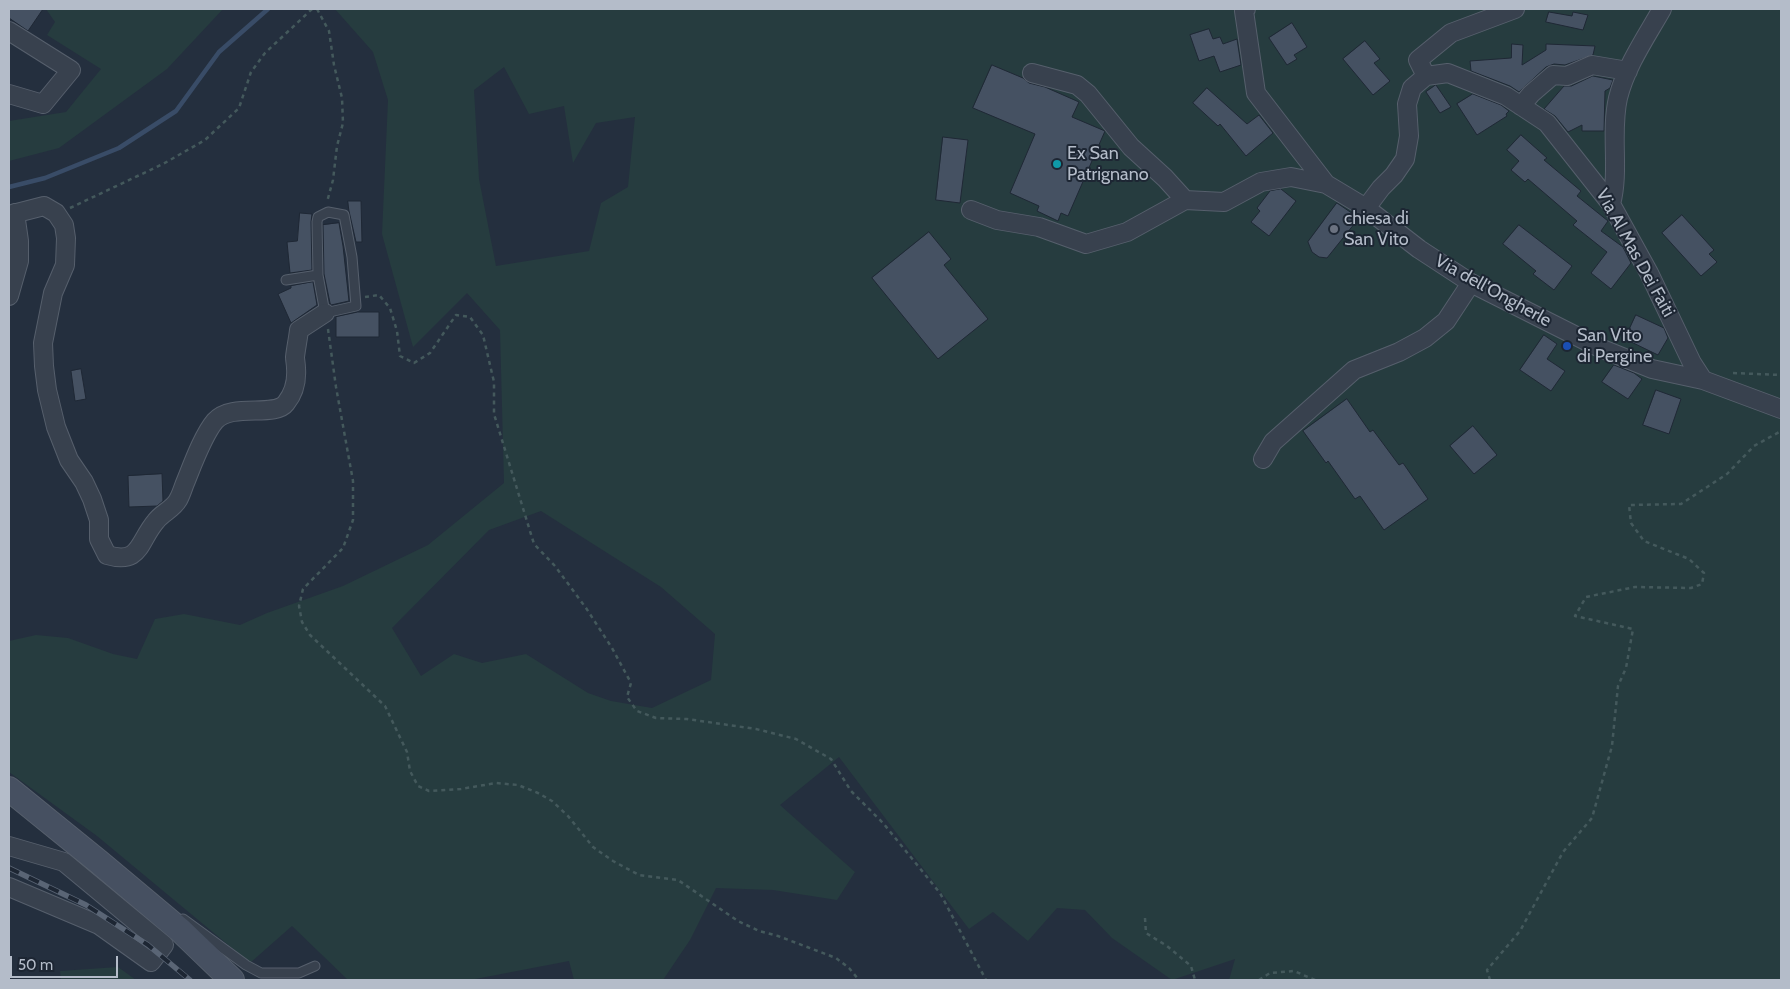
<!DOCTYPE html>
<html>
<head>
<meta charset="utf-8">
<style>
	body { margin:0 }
	#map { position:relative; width:1790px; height:989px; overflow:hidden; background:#242f3e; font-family:Cabin,sans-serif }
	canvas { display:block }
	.frame { position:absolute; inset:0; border:10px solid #b4bcc9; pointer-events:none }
	.scale { position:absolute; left:10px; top:956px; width:108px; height:22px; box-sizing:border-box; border:2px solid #b4bcc9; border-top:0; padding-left:6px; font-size:15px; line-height:18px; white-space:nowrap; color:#b4bcc9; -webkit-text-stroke:4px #1d2633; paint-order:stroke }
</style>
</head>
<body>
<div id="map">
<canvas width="1790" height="989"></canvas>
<div class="frame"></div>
<div class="scale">50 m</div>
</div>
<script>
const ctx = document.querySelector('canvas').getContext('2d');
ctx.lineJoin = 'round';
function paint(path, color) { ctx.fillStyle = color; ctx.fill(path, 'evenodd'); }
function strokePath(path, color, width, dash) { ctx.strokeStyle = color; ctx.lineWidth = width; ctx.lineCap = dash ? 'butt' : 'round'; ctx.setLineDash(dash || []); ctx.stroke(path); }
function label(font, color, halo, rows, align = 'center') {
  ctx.font = font + ' Cabin,sans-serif'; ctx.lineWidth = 4; ctx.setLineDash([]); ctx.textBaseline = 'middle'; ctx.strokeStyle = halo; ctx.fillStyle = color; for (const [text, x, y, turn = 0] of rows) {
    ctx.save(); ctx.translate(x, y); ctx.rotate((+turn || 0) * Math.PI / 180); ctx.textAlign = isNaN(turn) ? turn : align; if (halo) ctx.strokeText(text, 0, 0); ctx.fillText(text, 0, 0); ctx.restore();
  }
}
paint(new Path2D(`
	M46 9H223L167 69 59 148 9 161V121L66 112 101 69 47 35 55 22Z
	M335 9H1781V980H1229L1235 959 1172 980 1112 938 1085 910 1057 908 1028 941 993 912 969 929 839 757 780 805 855 872 837 900 773 890 716 888 690 940 663 980H574L569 961 470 980H348L292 926 250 963 97 836 9 772V641L36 635 68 638 113 654 137 659 155 619 184 614 240 625 267 613 343 586 428 545 504 483 500 330 467 293 413 347 382 234 388 100 373 52ZM504 67 529 114 564 106 573 163 596 123 635 117 628 187 601 203 589 251 496 266 479 179 474 90ZM541 511 661 587 715 634 711 680 652 708 611 701 588 693 526 654 482 663 454 654 421 676 392 628 489 530Z
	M118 967 136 980H61L60 971Z`), '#263c3f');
strokePath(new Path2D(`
	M9 187 45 178 119 148 176 111 219 52 268 9`), '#394c67', 4.5);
const building = new Path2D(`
	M9 9H43L28 31 9 18Z
	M1549 12 1572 16 1573 12 1588 15 1583 30 1546 22Z
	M1292 23 1307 47 1294 55 1297 59 1287 65 1269 38Z
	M1209 29 1213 39 1220 37 1223 44 1237 39 1241 65 1220 72 1214 56 1199 61 1190 35Z
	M1365 41 1380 59 1374 63 1390 81 1373 95 1343 59Z
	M1512 44 1523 45 1522 65 1546 50V44L1595 46 1593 55 1565 65 1554 64 1546 67 1519 92 1510 86 1471 71 1470 61 1511 58Z
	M992 65 1023 78 1029 83 1045 87 1079 102 1072 117 1105 131 1068 216 1061 213 1058 221 1037 211 1039 206 1010 193 1035 134 973 108Z
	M1593 76 1613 80 1610 88 1605 91 1604 131H1582V125L1568 132 1555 116 1544 109 1564 86H1571Z
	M1436 85 1451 107 1440 113 1426 92Z
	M1207 88 1247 124 1259 115 1273 133 1246 156 1220 124 1218 126 1193 103Z
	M1473 94 1501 105 1509 111 1506 114 1507 116 1477 135 1457 104Z
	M1521 135 1547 158 1544 160 1581 191 1577 196 1608 221 1601 231 1623 247 1631 263 1611 289 1591 273 1607 252 1573 225 1577 221 1528 179 1525 182 1511 170 1519 161 1507 150Z
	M943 137 968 140 960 203 936 200Z
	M1281 189 1296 201 1269 236 1251 222 1260 211 1257 208 1270 191Z
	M348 201H361L362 242H356L349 211Z
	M1337 203 1359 218 1327 258 1319 257 1312 252 1308 242Z
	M300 213 312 214 311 222 312 270 290 273 287 242 297 241Z
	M1682 215 1714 250 1709 254 1717 262 1701 276 1662 233Z
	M339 223 343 246 349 301 331 305 330 303 324 274 323 225Z
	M1519 225 1572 266 1554 290 1533 274 1536 271 1503 244Z
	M929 232 951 259 944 265 988 319 938 359 872 278Z
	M313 282 317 305 291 323 278 294 291 288V286Z
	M358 312H379V337H336V317Z
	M1636 315 1664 328 1668 338 1658 355 1625 339Z
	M1544 335 1557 344 1547 359 1565 371 1551 391 1520 370Z
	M1614 365 1634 373 1642 379 1628 399 1602 382Z
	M81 369 86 399 75 401 71 371Z
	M1656 390 1681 399 1669 434 1643 425Z
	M1347 399 1370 432 1373 430 1399 465 1403 463 1428 499 1384 530 1360 496 1355 499 1328 461 1326 463 1303 431Z
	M1473 426 1497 455 1474 474 1450 446Z
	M162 474 163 501 157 506 129 507 128 476Z`);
paint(building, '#455162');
strokePath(building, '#1f2835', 1);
const service = new Path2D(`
	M328 212 344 215 352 257 356 306 325 313 318 275 317 222 318 217Z
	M286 280 318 275
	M183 919 246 965 261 973H299L315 966`);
const minor = new Path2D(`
	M1246 9 1244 11 1256 93 1326 184 1366 208 1419 249 1471 283 1600 348 1652 369 1703 380 1781 409
	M9 31 71 70 43 104 9 94
	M1032 73 1077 85 1088 94 1131 147 1165 178 1185 200
	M1426 76 1418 60 1451 33 1515 9
	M1521 106 1531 94 1553 75 1567 76 1592 65 1628 71
	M1185 200 1224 202 1261 182 1291 177 1326 184
	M1611 204C1620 171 1610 132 1618 98 1626 66 1646 37 1662 9
	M1366 208 1381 188 1394 175 1405 159 1409 136 1407 104 1412 88 1426 76 1448 73 1506 96 1547 123 1611 204 1649 273 1692 363 1703 380
	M971 210 997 220 1039 227 1086 244 1127 232 1185 200
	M9 215 44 206 56 213 64 225 66 238 65 265 53 293 43 343 44 366 47 390 56 427 69 460 84 482 92 499 99 520V539L107 555C141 565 138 542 156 521 162 513 173 509 178 500 181 495 183 488 185 483 192 466 203 435 215 421 232 402 275 418 286 403 294 393 297 381 296 368 296 364 295 360 295 357 296 348 298 339 299 330L325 313
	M9 296 19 261V241L15 213
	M1263 459 1273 442 1354 370 1399 352 1425 338 1446 321 1471 283
	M9 846 64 862 164 945 151 962 99 925 9 887`);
const secondary = new Path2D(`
	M9 789 99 862 180 930 232 980`);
strokePath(service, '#565f6c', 11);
strokePath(minor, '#565f6c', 20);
strokePath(secondary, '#565f6c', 26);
strokePath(new Path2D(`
	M317 9 329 31 334 65 342 98 343 123 337 146 333 180 327 202
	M70 208 163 164 205 140 239 108 251 72 265 53 312 9
	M365 297 379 295 390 308 397 331 400 356 414 363 430 353 456 315 470 317 483 335 494 382V414L534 544 555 566 586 608 612 648 631 683 627 697 637 711 656 718 687 719 756 729 796 739 831 759 851 791 883 823 940 893 986 980
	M328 329 336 387 353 481V520L343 548 303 589 299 606 302 622 310 635 385 706 407 752 410 771 418 786 429 791 461 789 496 783 518 785 538 793 552 801 568 816 593 847 613 861 639 875 678 880 738 921 759 931 778 936 836 958 849 968 859 980
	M1733 373 1781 375
	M1145 918 1146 933 1167 946 1191 966 1195 980
	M1259 980 1270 973 1294 971 1315 980
	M1490 980 1487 970 1520 931 1563 852 1592 818 1612 746 1618 686 1626 668 1633 629 1575 616 1586 597 1635 587 1691 588 1702 584 1704 573 1689 559 1644 541 1631 523 1629 505 1681 504 1727 474 1754 446 1781 431`), '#44595c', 2.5, [4, 4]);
strokePath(service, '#38414e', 9);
strokePath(minor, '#38414e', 18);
strokePath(secondary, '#465061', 24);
const rail = new Path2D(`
	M9 868 86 905 148 945 190 980`);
strokePath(rail, '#5a6575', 5.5);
strokePath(rail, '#1d2633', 4, [11]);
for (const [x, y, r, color] of [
	[1057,164,5,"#0f9aa8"],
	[1334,229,5,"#6b7280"],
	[1567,346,5,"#1a4fb4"]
]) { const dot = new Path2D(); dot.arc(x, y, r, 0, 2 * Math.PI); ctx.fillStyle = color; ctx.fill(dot); strokePath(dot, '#1d2633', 2); }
label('18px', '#b4bcc9', '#1d2633', [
	["Ex San",1067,154],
	["Patrignano",1067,175],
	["chiesa di",1344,219],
	["San Vito",1344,240],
	["San Vito",1577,336],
	["di Pergine",1577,357]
], 'left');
label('18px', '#b4bcc9', '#1d2633', [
	["Via Al Mas Dei Faiti",1635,253,61],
	["Via dell'Ongherle",1493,291,29]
]);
</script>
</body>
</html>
